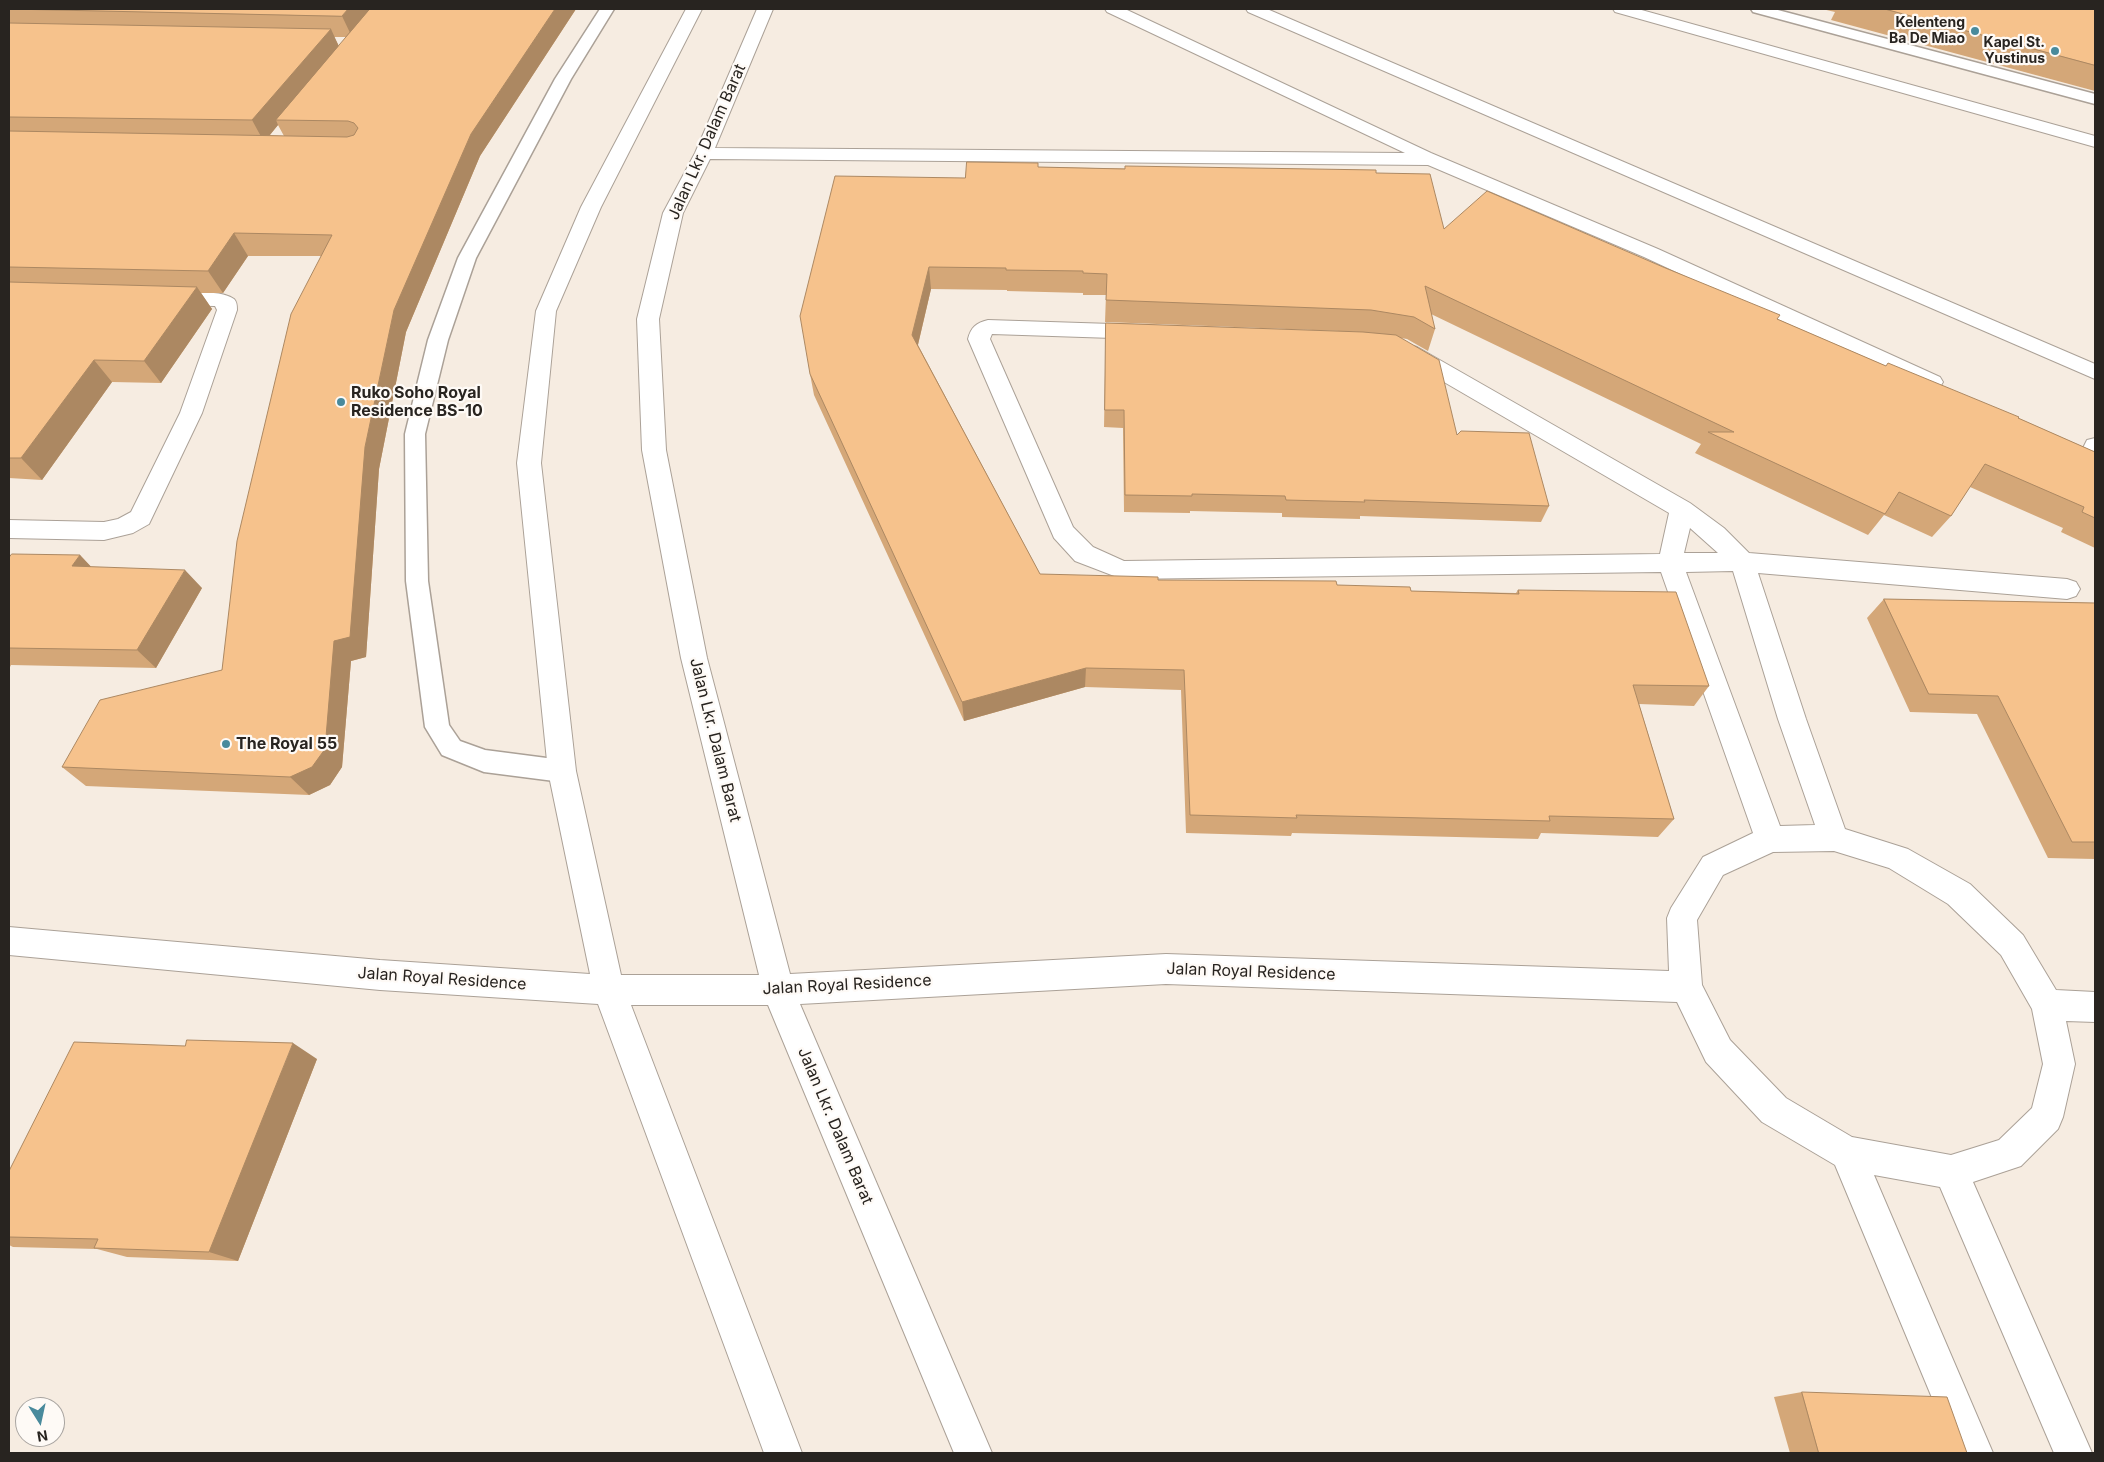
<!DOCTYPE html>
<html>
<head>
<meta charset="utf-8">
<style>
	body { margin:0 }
	#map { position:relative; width:2104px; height:1462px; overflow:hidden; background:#f6ece1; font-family:Inter,sans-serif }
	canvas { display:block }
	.frame { position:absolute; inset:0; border:10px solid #282420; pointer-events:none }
	.north { position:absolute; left:15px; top:1397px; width:50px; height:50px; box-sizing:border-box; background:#fefaf6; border:1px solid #a8a4a0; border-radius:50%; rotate:170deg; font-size:14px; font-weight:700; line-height:20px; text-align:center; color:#282420 }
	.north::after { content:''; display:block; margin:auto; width:18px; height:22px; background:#498a9c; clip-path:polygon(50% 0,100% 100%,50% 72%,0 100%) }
</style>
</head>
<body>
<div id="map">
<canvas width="2104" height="1462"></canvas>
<div class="frame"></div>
<div class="north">N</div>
</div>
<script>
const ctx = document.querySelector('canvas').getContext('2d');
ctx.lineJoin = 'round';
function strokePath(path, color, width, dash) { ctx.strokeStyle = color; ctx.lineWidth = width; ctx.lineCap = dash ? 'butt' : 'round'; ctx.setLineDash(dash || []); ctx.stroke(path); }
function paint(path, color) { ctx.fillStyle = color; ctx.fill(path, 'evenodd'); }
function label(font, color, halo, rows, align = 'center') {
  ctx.font = font + ' Inter,sans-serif'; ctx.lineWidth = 4.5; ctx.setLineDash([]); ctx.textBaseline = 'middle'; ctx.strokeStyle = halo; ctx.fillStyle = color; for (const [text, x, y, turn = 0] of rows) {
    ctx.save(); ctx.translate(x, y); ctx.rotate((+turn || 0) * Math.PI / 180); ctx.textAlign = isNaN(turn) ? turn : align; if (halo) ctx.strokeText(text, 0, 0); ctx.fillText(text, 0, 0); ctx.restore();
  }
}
const service = new Path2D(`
	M600 9H614L571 79 476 258 448 340 425 434 428 581 449 725 460 741 485 750 562 760 571 763 575 771 571 779 562 782 484 772 442 755 425 727 406 581 405 434 428 340 458 258 555 79Z
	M1751 9H1774L2095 94V104L1753 12Z`);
const minor = new Path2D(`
	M686 9H702L601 207 556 311 541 463 576 771 621 975H759L681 658 642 450 637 319 663 213 695 153 757 9H773L715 148 1405 153 1107 12 1105 9H1125L1431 153 1658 249 1940 377 1943 382 1940 387 1932 389 1924 387 1644 257 1428 165 710 159 683 213 659 319 666 450 707 658 790 974 1166 954 1669 971 1667 918 1671 908 1703 857 1753 833 1661 572 1122 579 1075 561 1054 538 968 339C971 327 976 323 988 320L1143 325 1151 327 1154 332 1151 337 1143 339 992 334 990 339 1073 527 1093 547 1124 561 1660 554 1669 513 1401 357 1398 352 1401 347 1409 345 1417 347 1690 503 1724 528 1749 553 2067 579 2076 582 2080 589 2076 596 2067 599 1758 573 1806 719 1845 829 1908 849 1970 884 2023 935 2056 990 2095 992V1022L2066 1021 2075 1064 2063 1117 2058 1129 2021 1166 1973 1182 2092 1453H2054L1940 1187 1874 1175 1993 1453H1955L1835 1165 1762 1122 1706 1062 1677 1002 1166 984 800 1004 992 1453H954L768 1005H631L802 1453H764L598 1004 380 990 9 955V927L380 960 590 974 548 771 517 463 536 311 581 207ZM1690 528 1718 553H1684ZM1733 571 1778 719 1815 825 1780 826 1686 572ZM1834 851 1889 868 1948 904 2001 955 2032 1009 2043 1064 2032 1108 1999 1140 1951 1155 1852 1137 1786 1098 1730 1040 1702 985 1697 920 1723 875 1773 852Z
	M1246 9H1267L2095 364V379L1248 12Z
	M1613 9H1638L2095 136V147L1615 12Z
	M168 293C184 293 221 289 234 299 237 302 237 306 237 310L202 413 149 524 133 533 104 540 9 538V520L104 522 118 519 131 512 180 413 217 310 215 306 168 305 161 304 158 299 161 294Z
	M2095 438V463L2091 464 2083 462 2079 456 2087 440Z`);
strokePath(service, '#aba197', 3);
strokePath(minor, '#aba197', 2);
paint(service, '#fff');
paint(minor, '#fff');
paint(new Path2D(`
	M9 9H576L480 156 406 332 379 469 366 657 351 661 342 767 330 785 309 795 86 786 62 767 222 670 321 256H248L223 293H201L212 309 161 383 112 382 42 480 9 478ZM334 37H346L339 46ZM278 125 284 136 270 135Z
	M1822 9H2095V91L1831 20 1835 12Z
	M1038 167 1376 173 1444 229 1777 319 1886 366 2018 418 2095 452V548L2061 532 2063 528 1970 487 1951 516 1932 537 1884 515 1868 535 1695 453 1701 444 1431 314 1435 329 1428 351 1407 339 1401 338 1457 435 1549 506 1541 522 1360 516V519L1282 517V513L1190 511V513L1124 512 1123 428 1104 427 1106 323 1365 332 1105 322 1106 295H1083V293L1007 291V290L931 289 918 345 1040 574 1158 580 1337 585 1411 591 1516 593 1518 590 1709 686 1694 706 1639 704 1674 819 1658 837 1541 833 1538 839 1292 833 1291 836 1186 833 1181 690 1085 687 964 721 814 395 810 374 965 178Z
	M80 555 91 567 202 588 156 668 11 665 9 669V558Z
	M1884 599 2095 603V859L2048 858 1977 714 1910 712 1867 618Z
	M317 1059 238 1261 127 1257 97 1249 13 1247 9 1245V1171Z
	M1802 1392 1967 1453H1790L1774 1397Z`), '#d4a778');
paint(new Path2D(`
	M348 9H377L352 37 342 16Z
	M555 9H576L480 156 406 332 379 469 366 657 351 661 342 767 330 785 309 795 290 777 334 641 365 447 394 310 471 134Z
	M331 29 341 51 276 120 278 125 264 142 252 120Z
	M234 233 248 256 223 293 208 271Z
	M929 267 931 289 915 357 912 335Z
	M197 287 212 309 161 383 144 361Z
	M94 360 112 382 42 480 21 458Z
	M80 555 98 574 72 566Z
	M185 570 202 588 156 668 137 650Z
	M1086 668 1085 687 964 721 962 702Z
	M293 1043 317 1059 238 1261 209 1252Z`), '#ac8862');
const building = new Path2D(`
	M9 9H348L342 16Z
	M370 9H555L471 134 394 310 365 447 350 637 334 641 325 749 312 767 290 777 62 767 100 700 222 670 237 541 291 314 332 235 234 233 208 271 9 267V131L347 137 354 135 358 128 354 123 348 121 276 120Z
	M1885 9H2095V65Z
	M9 23 331 29 252 120 9 117Z
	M967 162 1038 163V167L1125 169V166L1376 170V173L1430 174 1444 229 1487 191 1663 267 1780 315 1777 319 1886 366 1888 363 2019 417 2018 418 2095 452V518L2082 512 2084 507 1985 464 1951 516 1899 492 1885 514 1708 432H1734L1425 286 1435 329 1414 317 1371 310 1106 300 1107 274 1083 273V271L1006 270V268L929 267 912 335 1040 574 1158 577V580L1336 581 1337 585 1410 587 1411 591 1519 594 1518 590 1676 592 1709 686 1633 685 1674 819 1549 816 1550 821 1296 815 1297 818 1190 815 1184 670 1086 668 962 702 810 374 800 316 835 176 965 178Z
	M9 282 197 287 144 361 94 360 21 458H9Z
	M1106 323 1363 332 1396 335 1439 360 1457 435 1461 431 1529 433 1549 506 1364 500 1365 502 1286 500 1285 496 1192 494V496L1125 495 1124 410H1105Z
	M12 554 80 555 72 566 185 570 137 650 9 648V558Z
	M1884 599 2095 603V842H2072L1998 696 1929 694Z
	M187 1040 293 1043 209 1252 94 1248 98 1239 9 1237V1171L74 1042 185 1046Z
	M1802 1392 1947 1397 1967 1453H1819Z`);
paint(building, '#f6c28c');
strokePath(building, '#ac8862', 1);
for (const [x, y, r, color] of [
	[1975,31,5,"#498a9c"],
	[2055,51,5,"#498a9c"],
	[341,402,5,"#498a9c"],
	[226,744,5,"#498a9c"]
]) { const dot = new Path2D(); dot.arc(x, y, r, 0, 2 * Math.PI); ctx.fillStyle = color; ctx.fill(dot); strokePath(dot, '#fefaf6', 2); }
label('bold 14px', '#282420', '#fefaf6', [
	["Kelenteng",1965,23],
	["Ba De Miao",1965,39],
	["Kapel St.",2045,43],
	["Yustinus",2045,59]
], 'right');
label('16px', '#282420', '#fefaf6', [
	["Jalan Lkr. Dalam Barat",707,142,-66],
	["Jalan Lkr. Dalam Barat",715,740,76],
	["Jalan Royal Residence",1251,972,2],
	["Jalan Royal Residence",442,979,4],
	["Jalan Royal Residence",847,985,-3],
	["Jalan Lkr. Dalam Barat",835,1126,67]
]);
label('bold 16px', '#282420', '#fefaf6', [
	["Ruko Soho Royal",351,393],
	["Residence BS-10",351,411],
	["The Royal 55",236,744]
], 'left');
</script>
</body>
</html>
